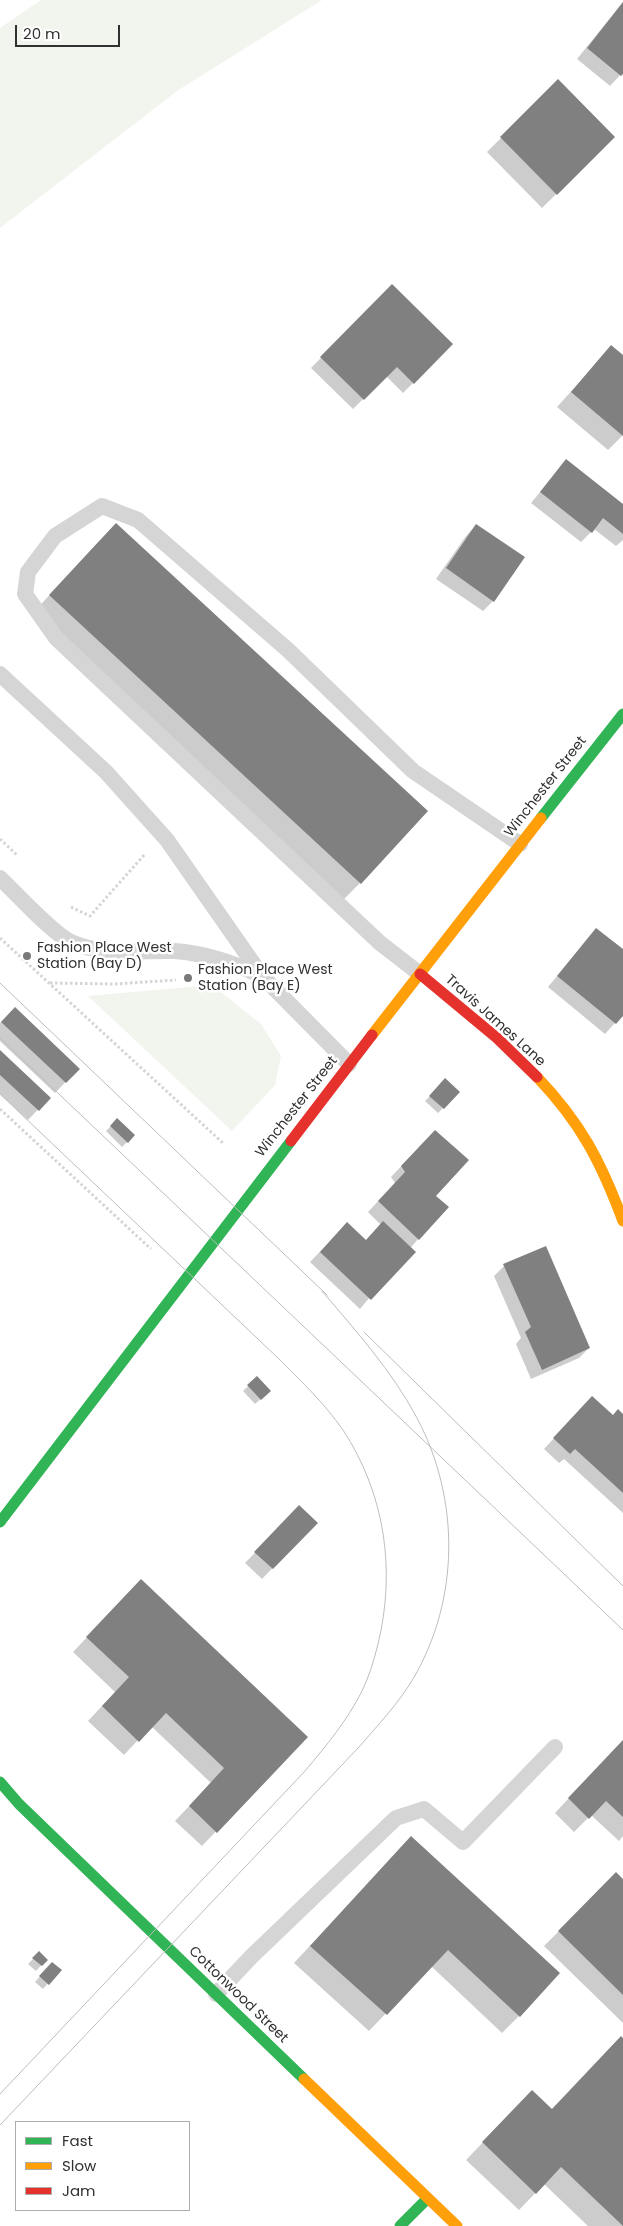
<!DOCTYPE html>
<html>
<head>
<meta charset="utf-8">
<style>
	body { margin:0 }
	#map { position:relative; width:623px; height:2226px; overflow:hidden; background:#fff; font-family:Poppins,sans-serif }
	canvas { display:block }
	.legend { position:absolute; left:15px; top:2121px; width:175px; height:90px; box-sizing:border-box; background:#fff; border:1px solid #adadad; margin:0; padding:6px 9px; list-style:none; font-size:15px; color:#313131 }
	.legend li { display:flex; align-items:center; gap:10px; height:25px }
	.legend b { width:25px; border:1px solid #adadad }
	.scale { position:absolute; left:15px; top:25px; width:105px; height:22px; box-sizing:border-box; border:2px solid #313131; border-top:0; padding-left:6px; font-size:15px; line-height:18px; white-space:nowrap; color:#313131; -webkit-text-stroke:4px #fff; paint-order:stroke }
</style>
</head>
<body>
<div id="map">
<canvas width="623" height="2226"></canvas>
<ul class="legend">
<li><b style="height:6px;background:#30b455"></b>Fast</li>
<li><b style="height:6px;background:#ff9f0a"></b>Slow</li>
<li><b style="height:6px;background:#e5322d"></b>Jam</li>
</ul>
<div class="scale">20 m</div>
</div>
<script>
const ctx = document.querySelector('canvas').getContext('2d');
ctx.lineJoin = 'round';
function paint(path, color) { ctx.fillStyle = color; ctx.fill(path, 'evenodd'); }
function strokePath(path, color, width, dash) { ctx.strokeStyle = color; ctx.lineWidth = width; ctx.lineCap = dash ? 'butt' : 'round'; ctx.setLineDash(dash || []); ctx.stroke(path); }
function label(font, color, halo, rows, align = 'center') {
  ctx.font = font + ' Poppins,sans-serif'; ctx.lineWidth = 5; ctx.setLineDash([]); ctx.textBaseline = 'middle'; ctx.strokeStyle = halo; ctx.fillStyle = color; for (const [text, x, y, turn = 0] of rows) {
    ctx.save(); ctx.translate(x, y); ctx.rotate((+turn || 0) * Math.PI / 180); ctx.textAlign = isNaN(turn) ? turn : align; if (halo) ctx.strokeText(text, 0, 0); ctx.fillText(text, 0, 0); ctx.restore();
  }
}
paint(new Path2D(`
	M41 0H322L177 91 0 228V28Z
	M212 985 261 1024 281 1056 275 1085 232 1131 88 996Z`), '#f1f5ed');
paint(new Path2D(`
	M623 2V72L610 86 577 59Z
	M558 81 614 137 542 208 487 152Z
	M392 286 452 344 403 393 386 376 353 409 311 368Z
	M611 347 623 357V435L608 450 557 407Z
	M566 461 623 505V540L616 546 594 529 581 542 531 503Z
	M476 525 493 601 483 611 436 579 466 536Z
	M99 541 360 883 343 900 33 613Z
	M596 929 623 951V1014L605 1034 548 987Z
	M15 1008 78 1069 55 1093 0 1041V1023Z
	M0 1051 49 1098 28 1120 0 1094Z
	M446 1080 459 1092 438 1113 425 1101Z
	M117 1120 134 1135 122 1147 106 1131Z
	M424 1142 434 1196 418 1239 360 1309 310 1262 337 1234 365 1241 381 1225 368 1212 395 1183 391 1177Z
	M504 1266 589 1348 579 1358 531 1379 516 1344 521 1338 494 1276Z
	M257 1378 270 1391 255 1404 243 1391Z
	M582 1408 613 1416 623 1415V1513L564 1459 559 1463 544 1449Z
	M299 1507 316 1523 262 1579 245 1563Z
	M127 1595 306 1737 202 1846 175 1821 211 1783 151 1726 124 1755 88 1721 115 1692 73 1652Z
	M623 1740V1836L619 1841 591 1815 574 1832 555 1813Z
	M394 1855 519 2016 502 2033 431 1966 369 2031 294 1963Z
	M616 1874 623 1881V2023L544 1946Z
	M39 1953 46 1960 36 1971 28 1964Z
	M47 1968 60 1970 43 1989 35 1982Z
	M623 2040V2226H588L544 2184 519 2210 466 2160 515 2109 551 2110Z`), '#0003');
paint(new Path2D(`
	M623 2V74L621 76 587 48Z
	M558 79 615 137 557 195 500 137Z
	M392 284 453 344 414 384 397 367 364 400 320 357Z
	M611 345 623 355V436L571 392Z
	M566 459 623 504V534L603 518 592 533 540 492Z
	M116 523 428 811 361 884 49 595Z
	M476 524 525 557 494 602 446 568Z
	M596 928 623 949V1016L616 1024 557 976Z
	M15 1007 80 1069 66 1083 1 1022Z
	M0 1050 51 1098 39 1111 0 1075Z
	M445 1078 460 1092 444 1109 429 1096Z
	M117 1118 135 1135 128 1143 110 1126Z
	M435 1130 469 1160 436 1196 449 1207 419 1240 378 1201 405 1172 401 1166Z
	M383 1221 416 1252 371 1300 320 1252 347 1222 366 1240Z
	M546 1246 590 1348 542 1370 525 1332 531 1327 503 1264Z
	M257 1376 271 1391 261 1400 247 1385Z
	M592 1396 613 1415 618 1409 623 1414V1493L575 1449 570 1454 553 1438Z
	M299 1505 318 1523 273 1569 254 1552Z
	M141 1579 308 1737 217 1833 189 1806 224 1768 166 1713 139 1742 102 1706 129 1677 86 1637Z
	M623 1740V1817L606 1801 589 1819 568 1798Z
	M411 1836 560 1973 520 2017 448 1950 387 2015 310 1946Z
	M616 1872 623 1879V1995L558 1931Z
	M39 1951 48 1960 42 1966 32 1958Z
	M52 1962 62 1970 49 1985 39 1976Z
	M621 2036 623 2038V2226L561 2167 536 2194 482 2142 532 2090 552 2109Z`), '#808080');
strokePath(new Path2D(`
	M0 839 18 856
	M71 907 90 916 145 854
	M0 938 224 1144
	M50 983 115 984 176 980
	M0 1109 151 1249`), '#d5d5d5', 3, [2.5, 2.5]);
strokePath(new Path2D(`
	M0 674 106 772 167 840 262 976 349 1064
	M0 878C17 894 53 934 71 942 102 956 141 950 174 951 206 953 233 963 262 976
	M420 974 380 943 56 638 25 594 28 572 55 536 102 506 138 520 288 650 413 771 520 844
	M216 1994 252 1956 396 1818 424 1809 463 1842 555 1747`), '#d5d5d5', 16);
strokePath(new Path2D(`
	M541 818 623 714
	M0 1522 291 1141
	M0 1782 19 1804 304 2079
	M400 2226 427 2199`), '#30b455', 11);
strokePath(new Path2D(`
	M372 1035 541 818
	M537 1077C581 1123 601 1162 623 1221
	M304 2079 457 2226`), '#ff9f0a', 11);
strokePath(new Path2D(`
	M420 974 497 1038 537 1077
	M291 1141 372 1035`), '#e5322d', 11);
strokePath(new Path2D(`
	M0 983 327 1295
	M0 1038 623 1630
	M0 1094 279 1359C301 1381 325 1404 343 1430 385 1494 396 1570 378 1644 374 1660 369 1677 362 1691 347 1721 326 1746 305 1771L0 2094
	M364 1332 623 1586
	M0 2125 359 1747C378 1725 398 1704 413 1679 460 1599 460 1499 417 1418 392 1371 356 1331 322 1291`), '#bdbdbd', 1);
for (const [x, y, r, color] of [
	[27,956,5,"#797979"],
	[188,978,5,"#797979"]
]) { const dot = new Path2D(); dot.arc(x, y, r, 0, 2 * Math.PI); ctx.fillStyle = color; ctx.fill(dot); strokePath(dot, '#fff', 2); }
label('14px', '#313131', '#fff', [
	["Winchester Street",546,787,-52],
	["Travis James Lane",495,1021,42],
	["Winchester Street",297,1107,-52],
	["Cottonwood Street",238,1995,44]
]);
label('14px', '#313131', '#fff', [
	["Fashion Place West",37,948],
	["Station (Bay D)",37,964],
	["Fashion Place West",198,970],
	["Station (Bay E)",198,986]
], 'left');
</script>
</body>
</html>
